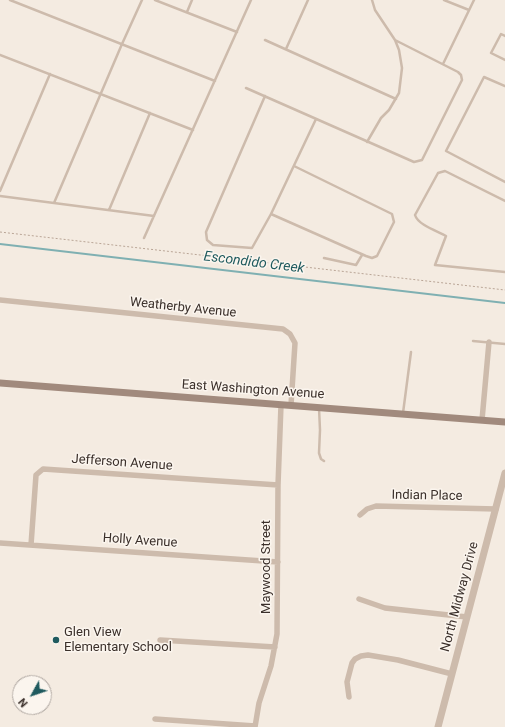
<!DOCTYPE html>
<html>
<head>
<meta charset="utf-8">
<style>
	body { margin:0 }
	#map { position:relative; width:505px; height:727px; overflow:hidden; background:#f4ebe1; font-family:Roboto,sans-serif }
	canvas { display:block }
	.north { position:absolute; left:12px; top:675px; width:40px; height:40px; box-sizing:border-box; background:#fbf5ee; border:1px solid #aea6a0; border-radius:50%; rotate:230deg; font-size:11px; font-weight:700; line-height:16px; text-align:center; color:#3b302b }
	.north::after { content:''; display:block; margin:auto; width:14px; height:18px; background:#1f5a5e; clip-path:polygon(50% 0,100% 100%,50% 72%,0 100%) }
</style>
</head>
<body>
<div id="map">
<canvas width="505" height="727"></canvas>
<div class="north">N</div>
</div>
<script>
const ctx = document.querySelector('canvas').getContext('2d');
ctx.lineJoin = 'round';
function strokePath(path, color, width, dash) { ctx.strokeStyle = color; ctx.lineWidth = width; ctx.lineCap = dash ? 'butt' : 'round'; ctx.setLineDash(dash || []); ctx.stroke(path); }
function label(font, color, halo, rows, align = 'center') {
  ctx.font = font + ' Roboto,sans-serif'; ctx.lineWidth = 3; ctx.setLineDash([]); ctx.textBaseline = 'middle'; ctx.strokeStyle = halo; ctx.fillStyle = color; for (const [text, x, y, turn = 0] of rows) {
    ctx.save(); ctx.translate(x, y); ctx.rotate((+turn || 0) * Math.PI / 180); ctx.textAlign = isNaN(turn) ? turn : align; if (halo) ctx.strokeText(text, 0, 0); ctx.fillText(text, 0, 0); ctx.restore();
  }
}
strokePath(new Path2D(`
	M0 244 505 303`), '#7fb0b2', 2);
strokePath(new Path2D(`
	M0 232 505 290`), '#b9a596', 1, [2, 2]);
strokePath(new Path2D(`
	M10 0 215 81
	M155 0 237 32
	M444 0 469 10
	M187 12 192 0
	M505 36 501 34 491 53 505 60
	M265 40 396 99
	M286 49 308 0
	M0 55 193 130
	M443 64 474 0
	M505 86 484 77 446 151 505 182
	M246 88 414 162 422 160 462 80 461 75 458 72 395 40
	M265 96 206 232 207 240 213 245 252 248 271 214 316 119
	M367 142 381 118 389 110 399 93 402 68 399 50 395 40 375 10 372 0
	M0 191 50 74
	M0 196 154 216
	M505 201 445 171 438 173 415 215C418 225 437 231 446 236L435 265 505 272
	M54 203 122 44 142 0
	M109 210 150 113
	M271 214 366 256 372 258 377 256 394 222 392 214 294 166
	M144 238 251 0
	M324 258 356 265 362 255
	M473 341 505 344
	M319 408 320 430 319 453 321 459 324 461
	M403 413 411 352`), '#cdbbac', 2.5);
strokePath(new Path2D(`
	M0 300 283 329 290 334 295 343 291 405
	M482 420 489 342
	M360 515 367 509 376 506 496 509
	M0 543 278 562
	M31 545 36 475 43 469 278 485
	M359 599 385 608 467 617
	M160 640 275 647
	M349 697 347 682 352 663 355 659 361 656 368 655 398 660 452 674
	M155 719 255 726
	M255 727 259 703 271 666 277 634 278 485 281 405`), '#cdbbac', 5.5);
strokePath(new Path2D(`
	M438 727 505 473`), '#cdbbac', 7);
strokePath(new Path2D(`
	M0 383 505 422`), '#a18a7d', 7);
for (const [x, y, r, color] of [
	[56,640,4,"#1f5a5e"]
]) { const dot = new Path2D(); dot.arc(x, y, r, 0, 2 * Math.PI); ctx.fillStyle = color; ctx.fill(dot); strokePath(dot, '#fbf5ee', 1.5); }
label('13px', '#3b302b', '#fbf5ee', [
	["Weatherby Avenue",183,308,6],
	["East Washington Avenue",253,390,4],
	["Jefferson Avenue",122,463,4],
	["Indian Place",427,496,1],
	["Holly Avenue",140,541,4],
	["Maywood Street",267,567,-90],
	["North Midway Drive",460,597,-75]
]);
label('13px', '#3b302b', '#fbf5ee', [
	["Glen View",64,633],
	["Elementary School",64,648]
], 'left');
label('italic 14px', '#1f5a5e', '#fbf5ee', [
	["Escondido Creek",254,263,7]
]);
</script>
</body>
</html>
